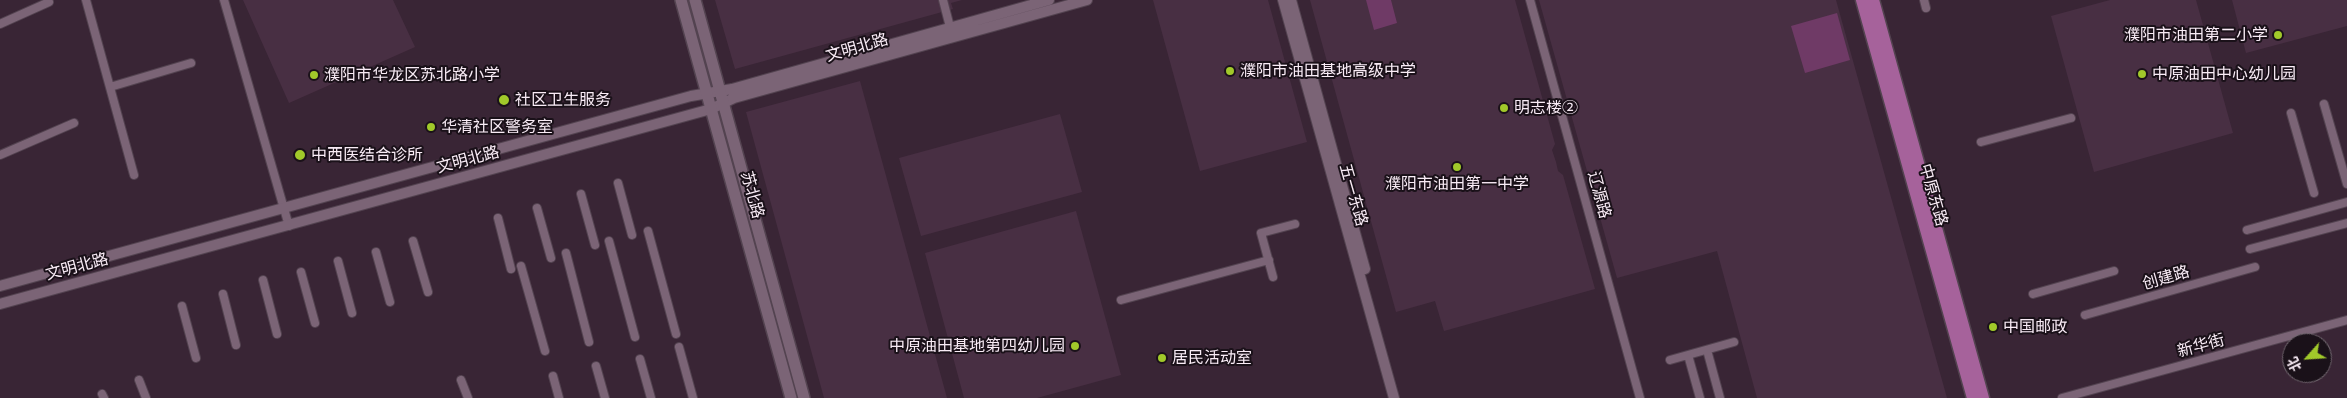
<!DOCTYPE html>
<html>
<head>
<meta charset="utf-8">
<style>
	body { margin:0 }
	#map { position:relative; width:2347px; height:398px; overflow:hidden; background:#392535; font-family:Cabin,"Noto Sans SC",sans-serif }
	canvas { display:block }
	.north { position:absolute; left:2282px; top:333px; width:50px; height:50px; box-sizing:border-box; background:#1a1119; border:1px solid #736971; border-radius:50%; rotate:244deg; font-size:14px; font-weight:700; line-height:20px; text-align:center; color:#f9ecf6 }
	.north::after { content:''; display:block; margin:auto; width:18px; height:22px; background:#a1c92a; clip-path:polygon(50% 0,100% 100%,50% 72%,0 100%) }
</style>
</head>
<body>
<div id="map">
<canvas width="2347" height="398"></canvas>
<div class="north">北</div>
</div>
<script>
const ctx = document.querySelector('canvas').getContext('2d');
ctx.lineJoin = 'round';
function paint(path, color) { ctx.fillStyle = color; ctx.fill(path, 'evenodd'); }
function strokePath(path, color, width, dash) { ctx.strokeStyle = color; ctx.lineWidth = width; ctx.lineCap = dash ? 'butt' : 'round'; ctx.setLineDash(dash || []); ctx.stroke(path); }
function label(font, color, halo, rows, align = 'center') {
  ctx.font = font + ' Cabin,"Noto Sans SC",sans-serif'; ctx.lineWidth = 4; ctx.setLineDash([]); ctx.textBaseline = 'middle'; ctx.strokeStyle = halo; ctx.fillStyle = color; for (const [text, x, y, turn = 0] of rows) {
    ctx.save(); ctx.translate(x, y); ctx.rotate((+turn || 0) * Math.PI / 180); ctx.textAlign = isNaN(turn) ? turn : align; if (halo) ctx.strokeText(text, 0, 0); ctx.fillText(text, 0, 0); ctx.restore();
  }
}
paint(new Path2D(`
	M243 0H393L415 47 289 103Z
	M715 0H962L951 3 953 9 735 69Z
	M1153 0H1268L1307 142 1200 171Z
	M1310 0H1515L1555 144 1552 150 1556 162 1558 171 1563 175 1595 289 1444 331 1435 301 1396 312Z
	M1539 0H1836L1947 398H1757L1717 251 1617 278Z
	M2110 0H2196L2233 133 2094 172 2051 16Z
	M2232 0H2347V26L2246 53Z
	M860 81 947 398H824L746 112Z
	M1060 114 1082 192 921 236 899 158Z
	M1076 211 1121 375 1037 398H964L925 253Z`), '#482f43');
paint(new Path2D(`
	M1366 0H1391L1397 23 1374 30Z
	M1837 13 1850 60 1805 73 1791 26Z`), '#6f3a66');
const minor = new Path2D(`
	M86 0 134 175
	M224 0 289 226
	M943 0 950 27
	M1530 0 1640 398
	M1924 0 1926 8
	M0 24 49 2
	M110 87 191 63
	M2324 104 2347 184
	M2291 113 2314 193
	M1981 142 2071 118
	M0 155 74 123
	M618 183 632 235
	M581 194 595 245
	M537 208 551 258
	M498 218 511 269
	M2247 230 2347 202
	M648 231 676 334
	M413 241 428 292
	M609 241 635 337
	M2250 249 2347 223
	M376 252 390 302
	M566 253 589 342
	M338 261 352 313
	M521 266 545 351
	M301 272 315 323
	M1273 277 1261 233 1295 224
	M263 280 277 334
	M223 294 236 345
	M2033 294 2114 271
	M1121 300 1269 260
	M182 306 196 358
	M2085 315 2255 267
	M679 347 693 398
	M1707 350 1720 398
	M1688 355 1700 398
	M640 359 651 398
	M1670 360 1734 342
	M596 366 605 398
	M553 376 559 398
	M139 380 146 398
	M461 380 468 398
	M102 394 104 398
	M2062 398 2347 320`);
const tertiary = new Path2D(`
	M1283 0 1394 398
	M1291 0 1365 269
	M0 286 691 96 732 89 1049 0
	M0 304 711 109 734 98 1087 0`);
const secondary = new Path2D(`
	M681 0 791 398
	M695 0 804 398`);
const primary = new Path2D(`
	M1862 0 1973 398
	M1873 0 1983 398`);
strokePath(minor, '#534350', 10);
strokePath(tertiary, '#534350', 12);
strokePath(secondary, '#534350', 14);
strokePath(primary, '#534350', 15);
strokePath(minor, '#7b6476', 8);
strokePath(tertiary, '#7b6476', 10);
strokePath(secondary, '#7b6476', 11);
strokePath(primary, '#a6629b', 12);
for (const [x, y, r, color] of [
	[2278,35,5,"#a1c92a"],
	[1230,71,5,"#a1c92a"],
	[2142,74,5,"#a1c92a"],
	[314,75,5,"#a1c92a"],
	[504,100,6,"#a1c92a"],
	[1504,108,5,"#a1c92a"],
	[431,127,5,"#a1c92a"],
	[300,155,6,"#a1c92a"],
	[1457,167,5,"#a1c92a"],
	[1993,327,5,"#a1c92a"],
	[1075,346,5,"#a1c92a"],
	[1162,358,5,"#a1c92a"]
]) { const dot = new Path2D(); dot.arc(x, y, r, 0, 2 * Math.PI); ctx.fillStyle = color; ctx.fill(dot); strokePath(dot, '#1a1119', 2); }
label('16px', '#f9ecf6', '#1a1119', [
	["濮阳市油田第二小学",2268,35,"right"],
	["濮阳市油田基地高级中学",1240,71],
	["中原油田中心幼儿园",2152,74],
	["濮阳市华龙区苏北路小学",324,75],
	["社区卫生服务",515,100],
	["明志楼②",1514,108],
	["华清社区警务室",441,127],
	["中西医结合诊所",311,155],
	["濮阳市油田第一中学",1457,184,"center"],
	["中国邮政",2003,327],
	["中原油田基地第四幼儿园",1065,346,"right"],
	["居民活动室",1172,358]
], 'left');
label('16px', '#f9ecf6', '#1a1119', [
	["文明北路",857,48,-16],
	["文明北路",468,160,-15],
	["苏北路",752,195,75],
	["五一东路",1353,195,74],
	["辽源路",1599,195,75],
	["中原东路",1933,195,74],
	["文明北路",77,267,-15],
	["创建路",2166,278,-16],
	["新华街",2201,346,-15]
]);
</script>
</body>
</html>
